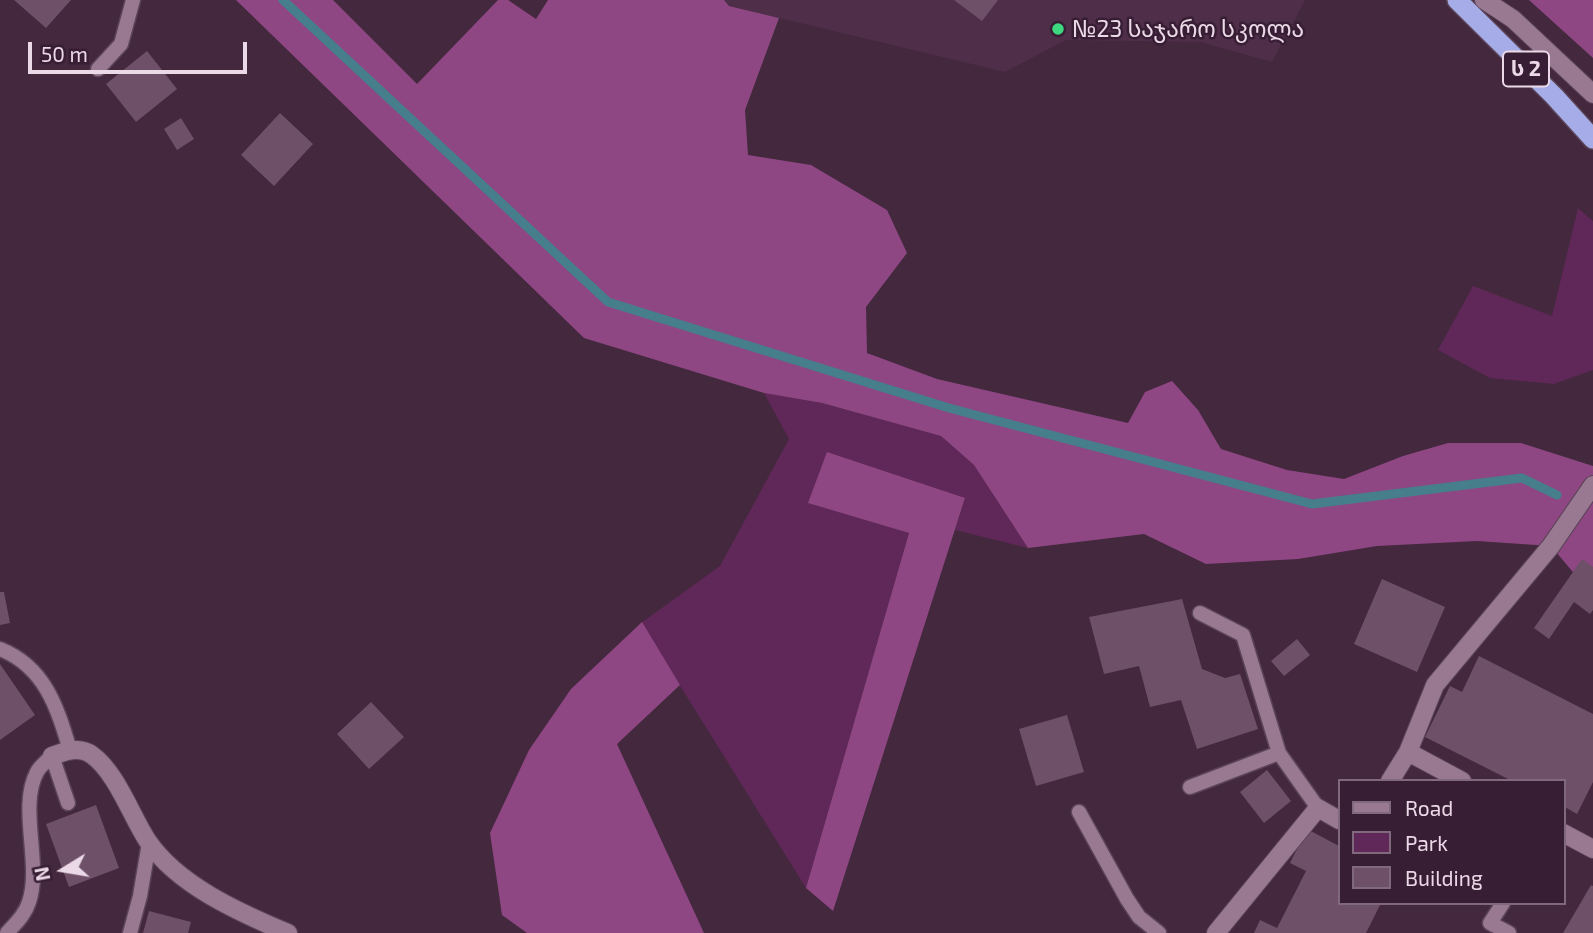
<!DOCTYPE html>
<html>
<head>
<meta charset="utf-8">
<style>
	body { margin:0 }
	#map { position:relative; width:1593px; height:933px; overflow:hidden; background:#43283e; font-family:"Exo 2",sans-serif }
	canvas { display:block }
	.legend { position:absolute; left:1338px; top:779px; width:228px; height:126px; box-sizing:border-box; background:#381e34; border:2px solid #80697c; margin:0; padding:9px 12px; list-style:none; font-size:21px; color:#ebd9e7 }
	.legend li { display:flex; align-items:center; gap:14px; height:35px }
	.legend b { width:35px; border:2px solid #80697c }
	.north { position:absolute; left:28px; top:835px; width:70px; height:70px; -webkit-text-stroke:5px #381e34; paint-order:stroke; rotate:259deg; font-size:19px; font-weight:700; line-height:28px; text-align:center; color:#ebd9e7 }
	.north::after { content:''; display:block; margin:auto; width:24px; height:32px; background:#ebd9e7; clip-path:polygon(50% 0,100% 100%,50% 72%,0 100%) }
	.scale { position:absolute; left:28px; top:42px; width:219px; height:32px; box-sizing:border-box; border:4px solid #ebd9e7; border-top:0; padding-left:9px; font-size:21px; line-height:24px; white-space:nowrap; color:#ebd9e7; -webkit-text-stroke:5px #381e34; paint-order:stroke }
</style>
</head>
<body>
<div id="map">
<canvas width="1593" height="933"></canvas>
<ul class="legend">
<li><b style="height:9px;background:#997992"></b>Road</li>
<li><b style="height:19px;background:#602858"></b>Park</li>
<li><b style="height:19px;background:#6e5069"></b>Building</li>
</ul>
<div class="north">N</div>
<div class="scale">50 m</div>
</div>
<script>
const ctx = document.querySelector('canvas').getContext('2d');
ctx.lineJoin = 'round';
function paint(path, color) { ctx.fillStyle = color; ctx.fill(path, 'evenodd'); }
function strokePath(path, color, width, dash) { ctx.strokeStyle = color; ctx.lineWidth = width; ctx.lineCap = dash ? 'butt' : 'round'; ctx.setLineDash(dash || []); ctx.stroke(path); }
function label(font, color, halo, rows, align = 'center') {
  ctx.font = font + ' "Exo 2","Noto Sans Georgian",sans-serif'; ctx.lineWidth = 5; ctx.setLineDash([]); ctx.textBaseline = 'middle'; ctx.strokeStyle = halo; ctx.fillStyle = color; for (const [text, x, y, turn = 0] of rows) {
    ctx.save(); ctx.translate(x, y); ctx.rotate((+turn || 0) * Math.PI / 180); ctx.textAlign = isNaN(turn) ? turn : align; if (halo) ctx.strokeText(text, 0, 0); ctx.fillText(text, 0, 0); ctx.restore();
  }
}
paint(new Path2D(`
	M724 0H1305L1272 62 1200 42 1066 40 1005 72 729 6Z`), '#4f2e4a');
paint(new Path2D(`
	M1578 208 1593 221V370L1554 384 1490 378 1438 350 1473 286 1552 316Z
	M764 393 822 403 941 436 974 465 1028 548 955 530 965 499 809 503 909 533 806 888 641 623 720 566 789 439Z`), '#602858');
paint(new Path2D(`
	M236 0H333L417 84 498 0H508L536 19 548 0H724L729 6 779 18 745 110 748 155 811 165 887 210 907 253 866 307 867 353 937 379 1128 423 1145 392 1172 381 1198 410 1221 449 1287 470 1344 479 1403 456 1448 443H1521L1593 466V596L1551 546 1477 541 1377 546 1298 559 1206 564 1144 534 1028 548 974 465 941 436 822 403 764 393 584 338Z
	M1529 0H1593V58Z
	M827 452 965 498 833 911 806 888 909 533 808 503Z
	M642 622 680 685 617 744 704 933H527L502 915 490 833 529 750 571 689Z`), '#8e4783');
strokePath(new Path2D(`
	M283 0 608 302 949 408 1312 504 1522 478 1557 495`), '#467e8c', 9);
paint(new Path2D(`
	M14 0H71L46 28Z
	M954 0H998L982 21Z
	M147 51 177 89 136 122 106 84Z
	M280 113 313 144 274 186 241 155Z
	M181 118 194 139 177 150 164 129Z
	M1582 559 1593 567V610L1590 614 1574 602 1549 639 1534 628Z
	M1382 579 1445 607 1417 672 1354 644Z
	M0 592H4L10 623 0 625Z
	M1182 599 1202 669 1225 678 1240 674 1258 729 1197 749 1181 700 1150 707 1139 666 1104 674 1089 617Z
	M1297 639 1310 655 1284 676 1271 661Z
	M1479 656 1593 714V782L1577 814 1563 806V781H1512L1425 737 1450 686 1462 692Z
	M0 664 35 715 0 740Z
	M371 702 404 737 369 769 337 734Z
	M1067 715 1084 772 1036 786 1019 729Z
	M1267 770 1291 801 1264 823 1240 792Z
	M96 805 119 868 69 887 46 824Z
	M1307 829 1339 846V903H1381L1366 933H1254L1260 920 1277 928 1306 871 1290 863Z
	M1591 885 1593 886V933H1563Z
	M149 911 191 922 188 933H143Z`), '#6e5069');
const service = new Path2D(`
	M98 69 121 44 133 0
	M1200 613 1243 635 1279 753 1318 808
	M0 649C45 667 57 707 70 750
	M1190 787 1279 753
	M1079 812 1127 899 1139 917 1159 933
	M1503 903 1490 923 1509 933
	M7 933C15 924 25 915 29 902 42 864 18 807 37 772 40 766 47 761 52 756L68 803
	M130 933 140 896 149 843`);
const minor = new Path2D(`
	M1408 752 1462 781
	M52 756C65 751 80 746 92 755 116 772 131 815 147 840 177 885 240 913 288 933
	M1390 781 1408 752 1435 685 1551 546 1593 485
	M1563 833 1593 849
	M1216 933 1318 808 1339 820`);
const tertiary = new Path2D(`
	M1484 0 1513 19 1593 94`);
const trunk = new Path2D(`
	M1457 0 1554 96 1593 139`);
strokePath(service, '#5b4457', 17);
strokePath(minor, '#5b4457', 20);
strokePath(tertiary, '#5b4457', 20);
strokePath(trunk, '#5b4457', 22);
strokePath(service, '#997992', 14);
strokePath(minor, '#997992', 18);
strokePath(tertiary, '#997992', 18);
strokePath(trunk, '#a6ace8', 19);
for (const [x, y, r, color] of [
	[1058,29,7,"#3cd77e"]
]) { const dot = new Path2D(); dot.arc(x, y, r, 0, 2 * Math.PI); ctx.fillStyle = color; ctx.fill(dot); strokePath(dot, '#381e34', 2.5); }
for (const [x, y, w] of [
	[1526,69,46]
]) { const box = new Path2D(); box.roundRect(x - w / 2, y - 17.5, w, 35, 5); ctx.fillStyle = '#381e34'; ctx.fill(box); strokePath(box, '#ebd9e7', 2); }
label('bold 21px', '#ebd9e7', null, [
	["ს 2",1526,69]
]);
label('23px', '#ebd9e7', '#381e34', [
	["№23 საჯარო სკოლა",1072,29]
], 'left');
</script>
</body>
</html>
